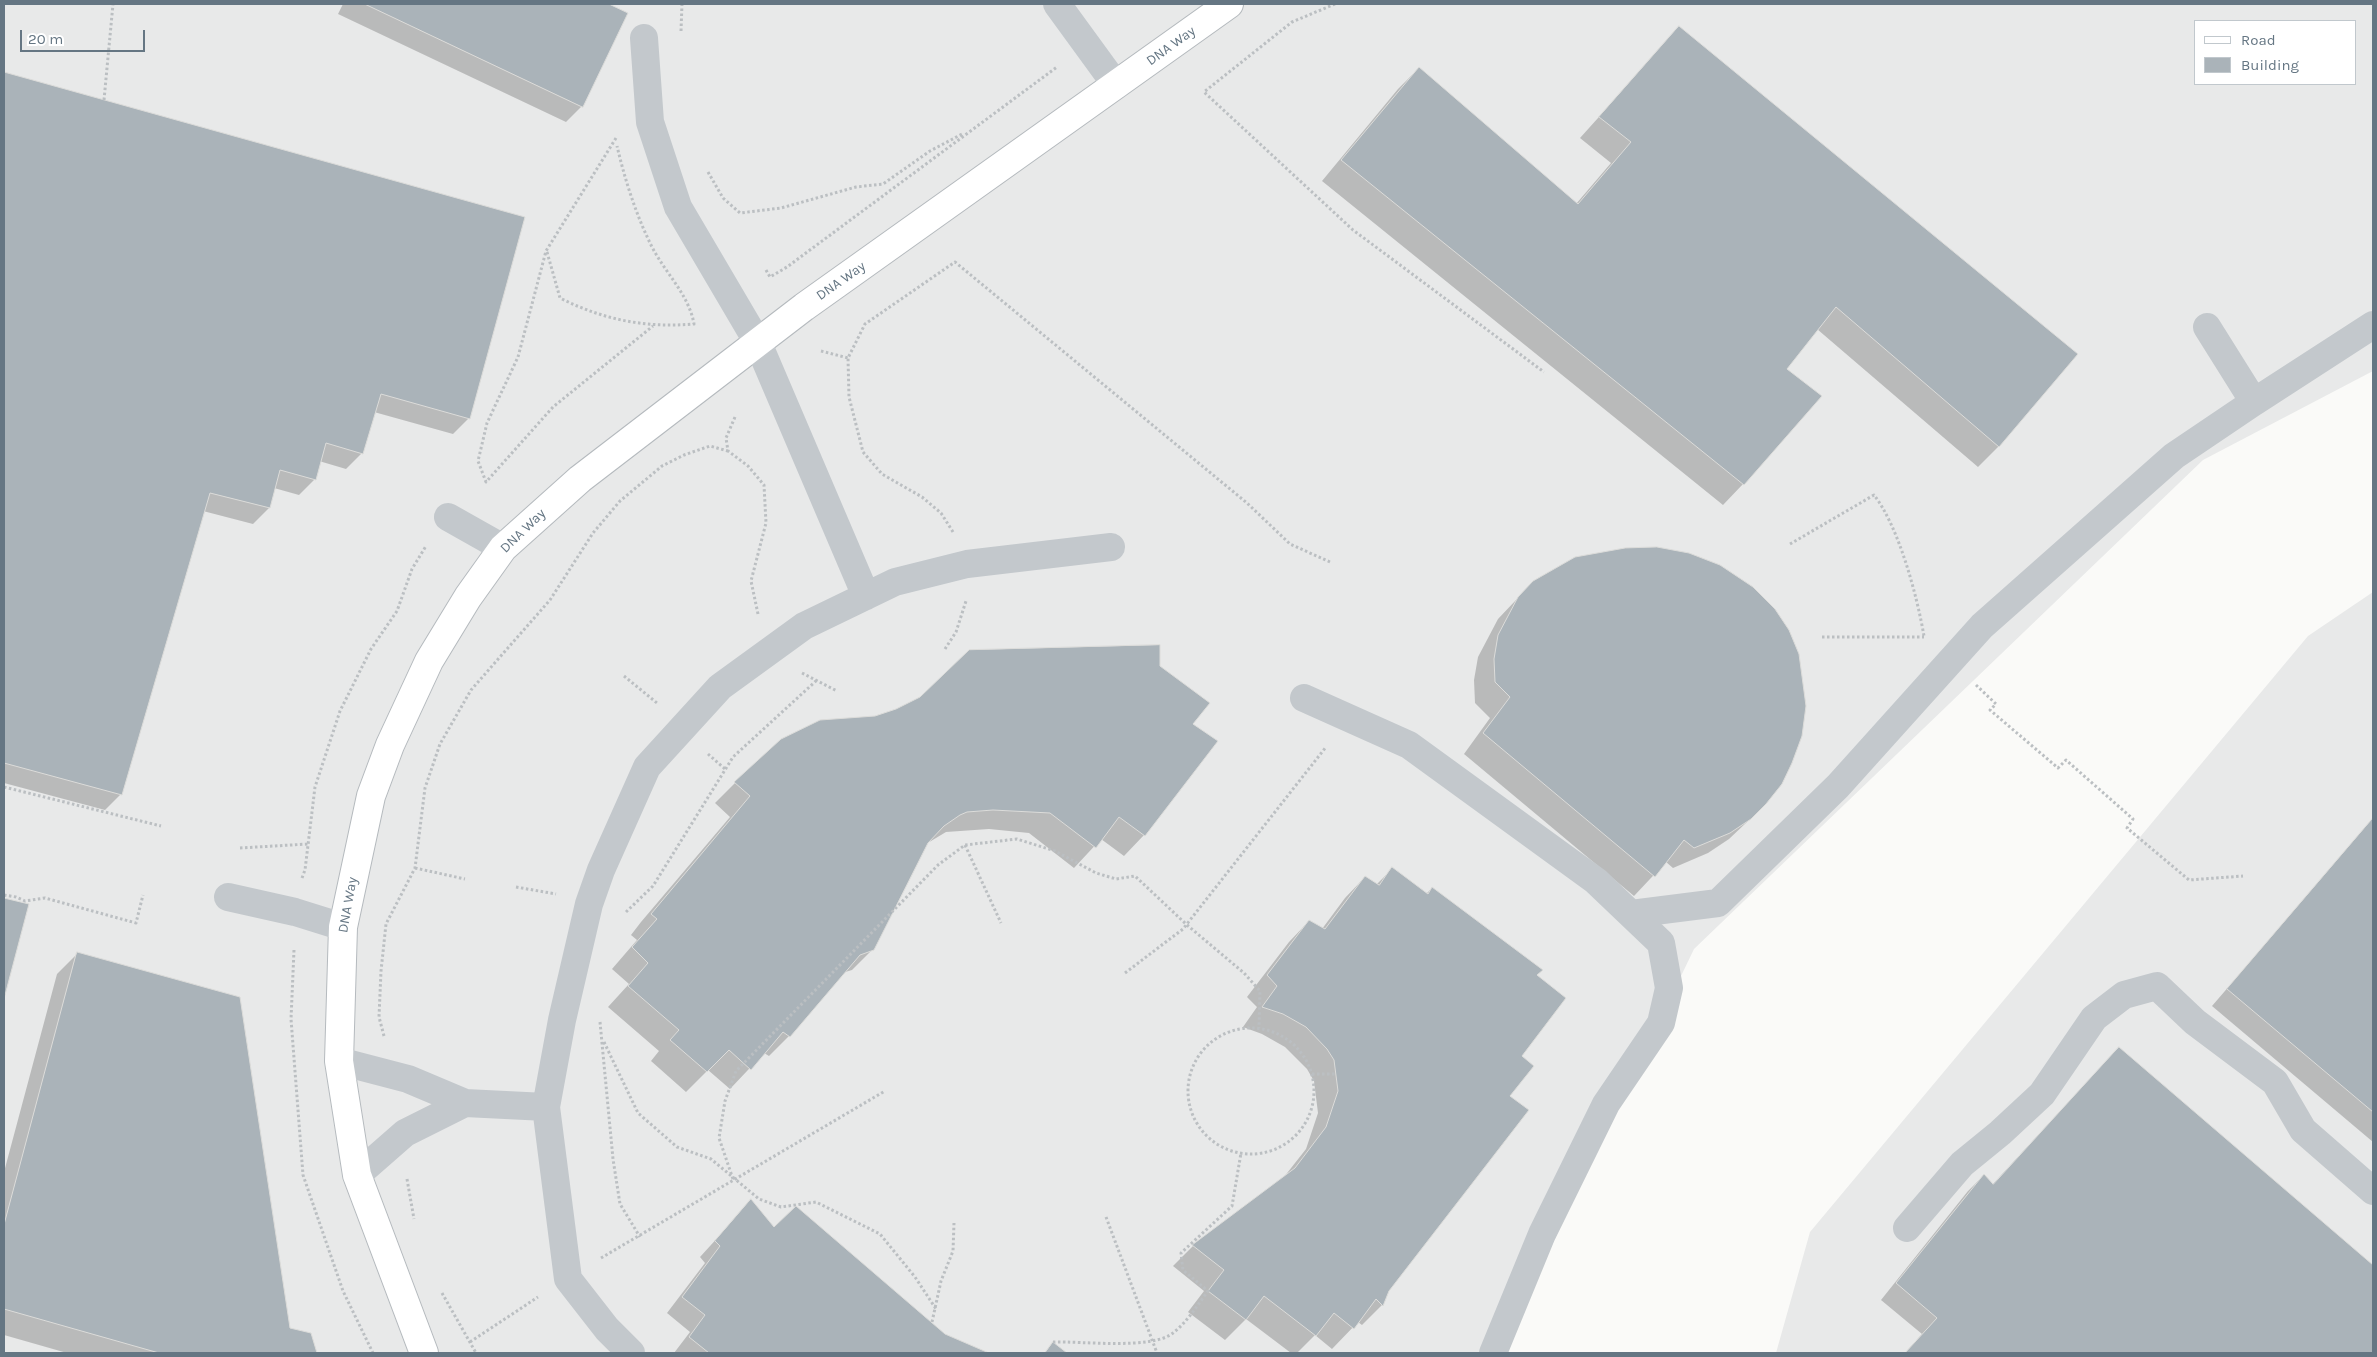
<!DOCTYPE html>
<html>
<head>
<meta charset="utf-8">
<style>
	body { margin:0 }
	#map { position:relative; width:2377px; height:1357px; overflow:hidden; background:#fafaf8; font-family:Karla,sans-serif }
	canvas { display:block }
	.frame { position:absolute; inset:0; border:5px solid #657683; pointer-events:none }
	.legend { position:absolute; left:2194px; top:20px; width:162px; height:65px; box-sizing:border-box; background:#fff; border:1px solid #c1c8cd; margin:0; padding:6px 9px; list-style:none; font-size:15px; color:#657683 }
	.legend li { display:flex; align-items:center; gap:10px; height:25px }
	.legend b { width:25px; border:1px solid #c1c8cd }
	.scale { position:absolute; left:20px; top:30px; width:125px; height:22px; box-sizing:border-box; border:2px solid #657683; border-top:0; padding-left:6px; font-size:15px; line-height:18px; white-space:nowrap; color:#657683; -webkit-text-stroke:4px #fff; paint-order:stroke }
</style>
</head>
<body>
<div id="map">
<canvas width="2377" height="1357"></canvas>
<div class="frame"></div>
<ul class="legend">
<li><b style="height:6px;background:#fff"></b>Road</li>
<li><b style="height:14px;background:#aab3b9"></b>Building</li>
</ul>
<div class="scale">20 m</div>
</div>
<script>
const ctx = document.querySelector('canvas').getContext('2d');
ctx.lineJoin = 'round';
function paint(path, color) { ctx.fillStyle = color; ctx.fill(path, 'evenodd'); }
function strokePath(path, color, width, dash) { ctx.strokeStyle = color; ctx.lineWidth = width; ctx.lineCap = dash ? 'butt' : 'round'; ctx.setLineDash(dash || []); ctx.stroke(path); }
function label(font, color, halo, rows, align = 'center') {
  ctx.font = font + ' Karla,sans-serif'; ctx.lineWidth = 5; ctx.setLineDash([]); ctx.textBaseline = 'middle'; ctx.strokeStyle = halo; ctx.fillStyle = color; for (const [text, x, y, turn = 0] of rows) {
    ctx.save(); ctx.translate(x, y); ctx.rotate((+turn || 0) * Math.PI / 180); ctx.textAlign = isNaN(turn) ? turn : align; if (halo) ctx.strokeText(text, 0, 0); ctx.fillText(text, 0, 0); ctx.restore();
  }
}
paint(new Path2D(`
	M4 4H2373V371L2203 460 1694 949 1500 1353H4ZM2196 21H2356V84H2196Z
	M2373 592V1353H1776L1810 1232 2308 636Z`), '#e8e9e9');
paint(new Path2D(`
	M343 4H607L626 14 582 106 566 122 338 14Z
	M1679 28 2076 354 1998 447 1978 467 1817 329 1785 369 1743 484 1723 505 1322 181 1398 89 1419 68 1576 204 1611 163 1580 138Z
	M4 73 523 218 469 418 453 434 374 412 362 453 346 469 319 461 315 479 299 495 274 488 269 508 253 524 203 511 121 794 105 810 4 783Z
	M1533 582 1766 804 1729 839 1708 853 1673 868 1666 862 1634 896 1464 754 1490 718 1475 703 1474 680 1478 657 1498 619Z
	M1159 667 1191 724 1217 742 1144 835 1124 856 1101 839 1074 868 1029 833 989 829 946 832 926 844 873 949 852 970 842 973 789 1036 769 1056 764 1053 730 1089 708 1070 686 1092 651 1061 659 1051 608 1007 629 984 612 969 637 940 631 935 641 922 730 817 715 803 735 783 875 717Z
	M2373 819V1142L2212 1006Z
	M1392 869 1426 894 1432 888 1536 975 1520 1056 1508 1097 1388 1290 1382 1305 1362 1325 1358 1322 1332 1349 1315 1335 1297 1353H1291L1246 1319 1225 1340 1188 1312 1204 1291 1173 1266 1193 1246 1284 1177 1306 1149 1318 1113 1314 1081 1307 1069 1285 1047 1262 1034 1243 1027 1257 1007 1247 997 1289 942 1309 921 1322 929 1345 898 1365 877 1376 885Z
	M4 900 28 905 4 995Z
	M78 953 289 1329 310 1334 315 1353H67L4 1335V1172L57 974Z
	M2119 1049 2373 1267V1353H1905L1922 1334 1881 1300 1968 1191 1983 1176 1993 1186Z
	M751 1201 774 1229 944 1335 986 1353H674L690 1332 667 1313 705 1263 700 1257Z`), '#0003');
const building = new Path2D(`
	M365 4H609L628 13 583 107Z
	M1679 26 2078 354 1999 447 1836 307 1787 369 1822 396 1744 485 1341 160 1419 67 1578 204 1631 142 1599 117Z
	M4 72 525 217 470 419 381 394 363 454 326 443 316 480 280 470 270 508 210 493 122 795 4 763Z
	M1657 547 1689 553 1720 565 1753 587 1775 609 1789 630 1799 654 1806 706 1802 736 1792 763 1782 784 1766 804 1751 819 1730 833 1694 848 1684 840 1655 877 1483 733 1510 697 1495 682 1494 659 1498 635 1518 597 1533 581 1575 557 1625 548Z
	M1160 645V666L1210 703 1193 724 1218 741 1145 836 1119 817 1096 848 1050 813 993 810 967 812 960 815 944 826 928 843 874 950 860 955 790 1037 783 1032 751 1070 729 1050 707 1072 670 1040 679 1030 628 986 648 963 632 947 657 919 651 914 750 796 734 782 781 739 820 720 875 716 896 709 920 697 969 650Z
	M2373 818V1112L2227 989Z
	M1392 867 1428 894 1432 887 1543 970 1537 975 1566 998 1522 1056 1534 1066 1510 1096 1529 1110 1389 1291 1383 1306 1376 1299 1354 1329 1334 1313 1316 1336 1264 1296 1246 1320 1208 1291 1224 1270 1192 1245 1295 1168 1326 1127 1338 1091 1334 1060 1327 1049 1306 1027 1283 1014 1262 1007 1277 986 1267 975 1309 920 1325 929 1365 876 1379 885Z
	M4 898 29 904 4 999Z
	M77 952 240 997 290 1328 311 1333 317 1353H159L4 1309V1225Z
	M2119 1047 2373 1265V1353H1905L1937 1318 1896 1283 1984 1174 1993 1184Z
	M751 1199 774 1227 796 1206 945 1334 989 1353H709L689 1337 705 1315 682 1297 720 1246 715 1241Z
	M1053 1342 1067 1353H1045Z`);
paint(building, '#aab3b9');
strokePath(building, '#dcdcda', 1);
const major = new Path2D(`
	M424 1353 357 1175 339 1061 343 927 371 796 390 745 429 661 468 597 503 548 580 479 804 307 1229 4`);
strokePath(major, '#b5babe', 30);
strokePath(new Path2D(`
	M1335 4 1292 22 1204 92 1353 230 1544 372
	M681 31 682 4
	M104 100 113 4
	M616 138 546 251 518 357 487 423 478 461 486 482 553 407 653 326
	M708 172 723 198 740 213 781 208 856 187 883 184 930 151 964 133
	M547 252 560 298C604 320 645 328 694 324 689 295 666 274 652 247 636 215 625 180 617 146
	M766 270 770 277 787 267 1057 67
	M821 351 848 358
	M735 417 726 438 728 451 748 466 764 485 766 523 751 581 758 614
	M953 532 941 513 922 497 882 474 863 452 849 397 848 358 865 324 955 262 1247 503 1290 544 1330 562
	M1790 544 1874 495C1899 527 1917 596 1924 636
	M1822 637H1924
	M945 649 956 632 966 601
	M802 673 837 691
	M624 676 657 703
	M1976 685 1996 704 1990 710 2058 768 2066 760 2133 819 2127 828 2189 880 2243 876
	M708 754 725 769
	M4 787 161 826
	M965 845 1001 923
	M240 848 308 844
	M415 868 465 879
	M302 878 305 870 315 787 340 711 371 649 397 611 412 569 426 546
	M516 887 556 894
	M4 895 16 897 25 901 45 898 136 923 143 895
	M626 912 653 886 733 757 817 680
	M294 950 291 1019 303 1175 343 1291 373 1353
	M1125 973 1183 929 1326 747
	M600 1022 613 1159 620 1204 640 1237
	M1188 1091a63 63 0 1 1 126 0a63 63 0 1 1-126 0Z
	M384 1036 379 1017 381 971 386 924 415 868 425 788 440 744 471 690 550 600 593 533 620 501 662 466 684 455 710 446 728 451
	M604 1042 638 1113 677 1147 711 1159 759 1199 781 1207 816 1202 880 1234 915 1277 936 1309
	M1312 1074H1337
	M407 1179 414 1219
	M733 1179 719 1138 725 1101 736 1071 938 865 965 845 1017 839 1055 851 1096 873 1116 879 1135 876 1187 925 1244 973 1260 991 1259 1028
	M1106 1217 1157 1353
	M601 1258 885 1091
	M442 1293 476 1353
	M932 1322 941 1281 953 1251 954 1223
	M470 1342 538 1297
	M1053 1342C1081 1341 1152 1350 1173 1333 1187 1322 1197 1306 1208 1291L1183 1270 1181 1253 1232 1206 1241 1153`), '#bbbfc2', 3, [2.5, 2.5]);
strokePath(new Path2D(`
	M1057 4 1116 85
	M644 38 650 122 678 207 758 343 866 596
	M2254 402 2373 325
	M448 517 503 548
	M1304 698 1409 745 1596 881 1661 943 1669 988 1661 1023 1606 1104 1542 1234 1493 1353
	M228 897 295 912 343 927
	M1631 914 1718 903 1838 786 1982 626 2174 456 2254 402 2207 327
	M339 1061 408 1079 465 1103 546 1107
	M357 1175 405 1133 465 1103
	M1907 1228 1962 1164 2000 1133 2042 1094 2094 1018 2124 995 2157 986 2195 1022 2275 1082 2303 1130 2373 1191
	M631 1353 607 1329 568 1279 546 1107 562 1020 589 904 601 870 647 767 720 687 804 626 866 596 895 582 967 564 1111 547`), '#c3c8cc', 28);
strokePath(major, '#fff', 28);
label('14px', '#657683', '#fff', [
	["DNA Way",1171,46,-36],
	["DNA Way",841,281,-35],
	["DNA Way",523,531,-44],
	["DNA Way",348,905,-80]
]);
</script>
</body>
</html>
